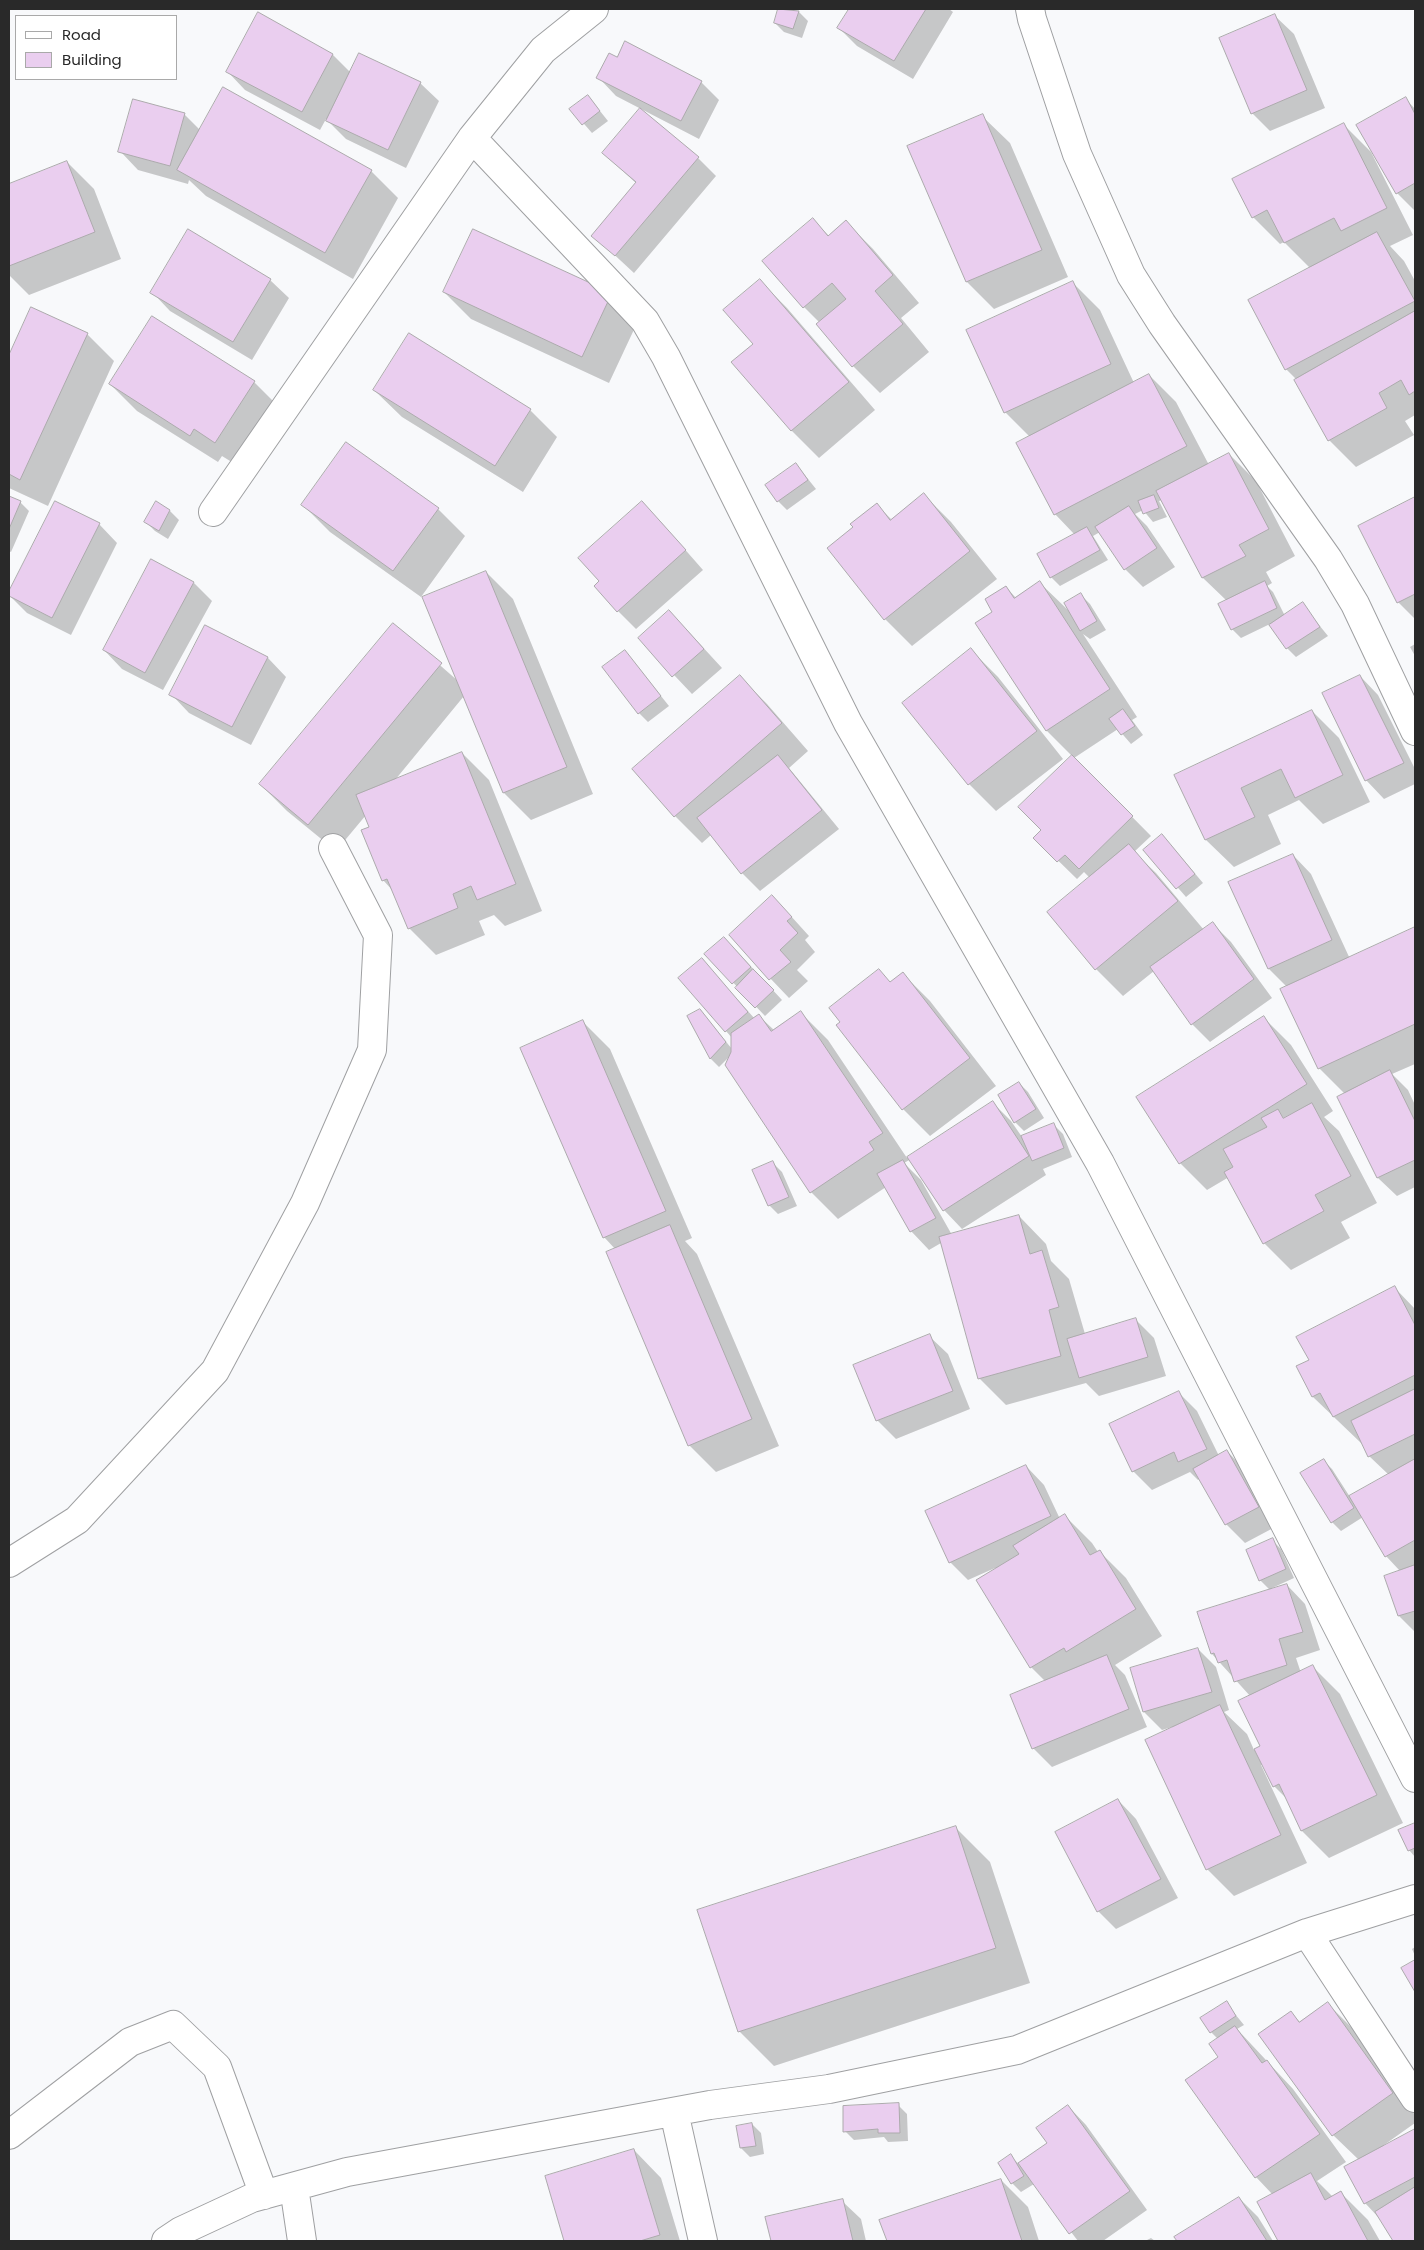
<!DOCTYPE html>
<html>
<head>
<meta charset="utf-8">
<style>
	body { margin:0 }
	#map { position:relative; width:1424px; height:2250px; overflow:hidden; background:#f8f9fb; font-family:Poppins,sans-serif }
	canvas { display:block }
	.frame { position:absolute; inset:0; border:10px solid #292929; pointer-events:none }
	.legend { position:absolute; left:15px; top:15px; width:162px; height:65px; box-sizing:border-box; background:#fff; border:1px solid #a9a9a9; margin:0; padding:6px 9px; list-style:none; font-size:15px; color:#292929 }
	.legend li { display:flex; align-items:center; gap:10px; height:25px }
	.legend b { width:25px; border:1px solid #a9a9a9 }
</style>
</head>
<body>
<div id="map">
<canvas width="1424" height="2250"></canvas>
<div class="frame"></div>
<ul class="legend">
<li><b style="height:6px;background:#fff"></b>Road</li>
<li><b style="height:14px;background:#eaceef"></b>Building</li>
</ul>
</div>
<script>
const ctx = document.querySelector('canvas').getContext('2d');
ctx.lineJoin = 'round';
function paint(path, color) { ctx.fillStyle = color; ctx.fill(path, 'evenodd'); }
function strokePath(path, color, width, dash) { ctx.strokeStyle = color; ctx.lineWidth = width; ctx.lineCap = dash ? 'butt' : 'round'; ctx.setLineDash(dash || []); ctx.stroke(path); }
paint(new Path2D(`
	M780 9 799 12 808 21 802 38 784 32 775 23Z
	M850 9H949L953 12 913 79 857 46 839 28Z
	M259 14 333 55 351 73 420 83 439 101 406 168 346 139 326 119 320 130 245 90 227 71Z
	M1275 16 1294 34 1325 108 1270 131 1252 113Z
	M598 77 701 82 719 100 699 139 616 96Z
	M224 89 371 171 398 198 353 279 206 196 189 180 188 184 138 170 120 151 184 114 201 131Z
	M588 96 608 121 592 133 571 109Z
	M1406 99 1415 109V211L1397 193 1358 125Z
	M640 110 698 158 716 176 634 273 593 235 637 184 603 153Z
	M982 116 1010 143 1068 277 994 309 967 282 909 147Z
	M1344 125 1371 152 1413 235 1390 246 1404 261 1415 281V415L1405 421 1414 435 1356 467 1329 440 1297 380 1286 369 1311 269 1284 242 1280 244 1253 217Z
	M67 162 94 189 121 259 29 295 9 275V185Z
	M813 220 829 236 846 222 873 249 919 303 901 318 929 352 880 393 853 366 818 324 820 323 804 307Z
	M270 280 289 298 252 360 170 311 152 292Z
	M760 281 787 308 875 410 819 458 792 431 733 362 755 344Z
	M1073 283 1100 310 1134 383 1149 375 1176 402 1209 465 1229 454 1256 481 1295 556 1266 572 1272 583 1267 586 1273 592 1285 616 1302 604 1328 636 1296 657 1287 648 1270 624 1241 638 1232 629 1227 601 1203 578 1162 500 1159 501 1167 517 1153 522 1143 510 1135 514 1147 526 1175 567 1143 587 1125 569 1100 532 1093 536 1108 560 1060 586 1051 577 1075 535 1055 514 1030 437 1005 412 968 331Z
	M444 292 611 294 638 321 609 383 471 319Z
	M31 309 87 334 114 361 48 506 9 488V358Z
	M254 382 281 409 243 469 222 456 218 462 137 411 110 384Z
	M374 390 530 410 557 437 523 492 402 417Z
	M796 464 816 489 787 510 778 501Z
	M924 495 951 522 997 579 912 646 885 619 855 527 877 505 892 520Z
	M9 497 20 502 29 511 11 552 9 551Z
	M1415 498V619L1398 602 1359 527Z
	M56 502 99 524 117 543 71 635 27 613 9 595Z
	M156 503 170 511 179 520 168 539 155 531 146 522Z
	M303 505 438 509 465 536 421 597 330 532Z
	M660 521 703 570 636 629 618 611Z
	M486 572 513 599 593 794 531 820 504 793 464 696 395 780 462 753 489 780 542 911 505 926 494 915 479 921 485 935 436 955 409 928 393 891 383 880 371 827 366 815 336 851 287 811 260 784 393 624 458 681Z
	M194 583 212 601 163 690 122 669 104 650Z
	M1040 583 1069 611 1081 595 1090 604 1106 630 1090 639 1083 634 1137 717 1132 720 1143 735 1131 744 1118 729 1074 758 1151 836 1134 852 1156 873 1204 930 1213 924 1231 942 1272 998 1210 1042 1192 1024 1154 971 1123 996 1096 969 1049 912 1090 878 1084 872 1077 879 1035 838 1043 830 1072 756 1047 731 977 624 994 612 1006 587 1016 598Z
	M206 626 268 658 286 677 251 745 189 713 171 694Z
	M687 630 722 668 692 694 639 638Z
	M1415 644V656L1410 647Z
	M971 650 998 677 1063 759 996 811 969 784Z
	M625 651 669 706 648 722 639 713Z
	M1360 676 1378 695 1415 769V784L1384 799 1366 780Z
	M740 677 767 704 808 751 789 768 839 829 760 891 742 873 711 835 702 843 675 816Z
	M1312 711 1339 738 1370 802 1323 824 1299 800 1268 815 1281 844 1234 867 1206 840 1176 776Z
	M1171 845 1203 883 1186 897 1145 850Z
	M1293 855 1311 874 1350 959 1415 929V1064L1392 1074 1408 1090 1415 1105V1187L1397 1196 1378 1178 1338 1097 1345 1094 1319 1068 1287 987 1269 969 1230 883Z
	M790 915 809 936 805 940 815 952 797 970 808 981 789 998 730 936Z
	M733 947 782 1000 765 1016 706 954Z
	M702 960 755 1019 759 1016 774 1030 801 1013 828 1040 907 1158 993 1103 1011 1121 1022 1137 1054 1125 1063 1134 1072 1157 1043 1169 1046 1175 962 1229 944 1210 911 1159 904 1163 921 1180 952 1235 1019 1216 1046 1244 1051 1261 1069 1279 1085 1334 1135 1319 1154 1338 1166 1376 1099 1396 1086 1383 1006 1405 979 1378 941 1243 929 1250 911 1231 886 1187 838 1219 811 1192 729 1057 719 1067 711 1059 688 1017 700 1010 732 1049V1038L726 1031Z
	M879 971 891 983 903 974 930 1001 996 1086 930 1136 903 1109 838 1025Z
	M1264 1018 1291 1045 1333 1111 1324 1117 1339 1131 1377 1203 1341 1222 1350 1238 1291 1270 1264 1243 1229 1177 1207 1190 1180 1163Z
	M583 1022 610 1049 692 1238 685 1241 697 1254 779 1446 716 1472 689 1445 616 1250 604 1237Z
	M1019 1083 1028 1092 1044 1118 1024 1131 1015 1122Z
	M773 1163 782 1172 797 1206 778 1214 769 1205Z
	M1395 1288 1415 1309V1632L1399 1616 1386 1576 1400 1571 1386 1556 1363 1517 1341 1531 1332 1522 1323 1460 1332 1469 1350 1497 1389 1475 1369 1456 1363 1443H1361L1313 1397 1298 1367 1310 1360Z
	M929 1336 948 1354 970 1409 896 1439 877 1420Z
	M1179 1393 1197 1411 1219 1456 1227 1451 1245 1470 1277 1526 1245 1543 1226 1524 1200 1478 1198 1480 1190 1472 1152 1490 1133 1471Z
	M1026 1466 1044 1485 1060 1519 1065 1516 1092 1543 1098 1552 1099 1551 1126 1578 1162 1636 1115 1665 1125 1675 1147 1727 1052 1767 1033 1748 1046 1682 1031 1667 978 1581 996 1569 995 1568 968 1580 950 1562Z
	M1272 1540 1281 1549 1294 1578 1272 1588 1273 1590 1287 1585 1305 1604 1320 1650 1296 1658 1301 1673 1313 1667 1340 1694 1403 1823 1329 1858 1302 1831 1287 1799 1274 1786 1263 1764 1261 1765 1307 1863 1234 1896 1207 1869 1172 1727 1162 1730 1144 1712 1198 1649 1216 1667 1229 1710 1224 1712 1247 1734 1254 1750 1261 1747 1251 1697 1212 1654 1199 1613 1270 1590 1260 1580Z
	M1118 1800 1136 1819 1178 1898 1116 1929 1098 1911Z
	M1415 1824V1857L1409 1850 1400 1831Z
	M955 1827 990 1862 1030 1983 774 2066 739 2031Z
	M1415 1947V1956L1412 1949Z
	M1226 2003 1244 2025 1237 2029 1293 2089 1346 2162 1317 2181 1333 2197 1341 2193 1368 2220 1380 2241H1280L1259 2203 1273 2195 1256 2177 1187 2080 1219 2057 1218 2039 1211 2032Z
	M1328 2004 1355 2031 1415 2115V2123L1384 2145 1385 2147 1415 2131V2241H1394L1380 2219 1365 2203 1359 2160 1333 2135 1260 2034 1291 2013 1301 2023Z
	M898 2105 907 2114 908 2141 888 2142 884 2137 854 2140 845 2131Z
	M1068 2106 1086 2125 1147 2210 1103 2241H1078L1034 2184 1021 2192 1012 2183 1010 2156 1019 2164 1048 2143Z
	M752 2124 761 2133 764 2154 750 2157 741 2148Z
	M634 2150 661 2178 680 2241H566L546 2176Z
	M1001 2180 1028 2207 1039 2241H888L881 2221Z
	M1239 2198 1258 2217 1273 2241H1178L1176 2238Z
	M842 2201 861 2219 866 2241H772L766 2218Z
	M1151 2238 1155 2241H1145Z`), '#0003');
const building = new Path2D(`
	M778 9 799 11 793 29 774 23Z
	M849 9H926L894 61 837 28Z
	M258 12 333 54 302 112 226 72Z
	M1275 14 1307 90 1251 114 1219 38Z
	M625 41 702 81 681 121 596 78 609 53 617 57Z
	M359 53 421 82 388 150 326 121Z
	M223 87 372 170 325 253 177 170Z
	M588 95 600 111 582 125 569 109Z
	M1406 97 1415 114V183L1396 194 1356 125Z
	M133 99 185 113 170 166 118 152Z
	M640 108 699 157 615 256 591 236 636 182 602 153Z
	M983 114 1042 250 966 282 907 146Z
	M1344 123 1387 208 1341 231 1334 218 1284 243 1267 210 1252 218 1232 179Z
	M67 161 95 232 9 266V184Z
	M813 218 828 236 846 220 893 275 875 291 903 324 852 367 816 324 846 299 832 283 803 308 762 261Z
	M188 229 271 279 233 342 150 293Z
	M473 229 612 293 582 357 443 292Z
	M1377 232 1415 301 1285 370 1248 300Z
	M760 279 849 382 791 431 731 362 753 344 723 310Z
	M1073 281 1111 364 1004 413 966 330Z
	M31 307 88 333 20 480 9 474V355Z
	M1415 311V391L1409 395 1401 380 1379 393 1387 408 1328 441 1294 380Z
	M152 316 255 381 215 443 194 429 190 436 109 384Z
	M409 333 531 409 495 466 373 390Z
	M1149 374 1187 446 1054 515 1016 443Z
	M346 442 439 508 393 571 301 505Z
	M1229 453 1269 529 1239 545 1246 556 1202 578 1156 491Z
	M796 463 808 480 777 502 765 485Z
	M924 493 970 551 884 620 827 548 853 527 850 524 877 503 890 520Z
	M1154 495 1159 508 1143 514 1138 501Z
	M9 496 21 501 9 529Z
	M1415 497V594L1397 603 1358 526Z
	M55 501 100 523 52 618 9 596V591Z
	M156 501 170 510 159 531 144 522Z
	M642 501 686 550 617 612 594 586 599 581 578 558Z
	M1129 506 1157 548 1124 570 1095 527Z
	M1087 527 1100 550 1050 578 1037 554Z
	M151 559 194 582 145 673 103 650Z
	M486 571 567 767 503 793 422 597Z
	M1040 581 1110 689 1046 731 975 623 992 612 985 599 1006 586 1014 598Z
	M1265 581 1277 608 1231 630 1218 604Z
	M1081 593 1097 621 1080 631 1064 603Z
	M1303 602 1320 627 1286 649 1269 625Z
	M669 610 704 649 672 677 638 638Z
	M393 623 442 663 308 825 259 784Z
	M205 625 268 657 232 727 169 695Z
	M971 648 1037 731 968 785 902 703Z
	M625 650 661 696 638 714 602 667Z
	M740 675 782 723 674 817 632 769Z
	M1360 675 1404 763 1365 781 1322 693Z
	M1123 709 1135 726 1121 735 1109 719Z
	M1312 710 1343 775 1295 798 1281 769 1241 788 1255 817 1205 840 1174 775Z
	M462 752 516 884 477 900 471 886 453 894 458 908 408 929 387 879 382 881 361 830 369 827 356 795Z
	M778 755 822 810 741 874 697 818Z
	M1072 755 1133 816 1079 869 1065 855 1057 862 1033 838 1041 830 1018 807Z
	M1162 834 1195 874 1176 889 1143 850Z
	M1129 844 1178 901 1095 970 1047 912Z
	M1293 854 1332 940 1268 969 1228 882Z
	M772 895 792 917 787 921 798 933 780 950 791 962 769 980 729 935Z
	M1213 922 1254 979 1191 1025 1150 967Z
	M1415 927V1024L1318 1069 1280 989Z
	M724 937 751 967 732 984 704 954Z
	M702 958 748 1012 725 1032 678 978Z
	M753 969 774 990 755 1008 735 988Z
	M879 969 890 982 903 972 970 1058 902 1110 836 1025 840 1022 829 1008Z
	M700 1009 726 1042 710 1059 687 1016Z
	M801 1011 883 1133 869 1142 874 1150 810 1193 725 1065 731 1052V1033L759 1014 771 1031Z
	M1264 1016 1307 1084 1179 1164 1136 1097Z
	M583 1020 666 1211 603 1238 520 1048Z
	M1390 1070 1415 1121V1160L1377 1178 1337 1097Z
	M1019 1082 1036 1109 1014 1123 998 1095Z
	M993 1101 1029 1156 943 1211 907 1157Z
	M1312 1103 1351 1176 1315 1195 1324 1211 1263 1244 1224 1172 1233 1167 1223 1149 1267 1127 1261 1118 1278 1109 1283 1118Z
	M1054 1123 1064 1148 1032 1161 1021 1136Z
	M903 1160 936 1218 910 1232 877 1174Z
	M773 1161 789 1197 768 1206 752 1170Z
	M1019 1215 1030 1254 1042 1250 1059 1307 1049 1310 1061 1356 978 1379 939 1237Z
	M670 1225 752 1419 688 1446 606 1252Z
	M1395 1286 1415 1325V1375L1333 1417 1320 1393 1312 1397 1296 1366 1309 1360 1296 1337Z
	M1136 1318 1148 1357 1079 1378 1067 1339Z
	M930 1334 953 1391 876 1421 853 1365Z
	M1415 1389V1434L1368 1457 1351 1421Z
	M1179 1391 1207 1449 1178 1462 1174 1452 1132 1472 1109 1424Z
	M1227 1450 1259 1507 1225 1525 1193 1469Z
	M1324 1459 1354 1508 1331 1523 1300 1473Z
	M1415 1459V1540L1385 1557 1349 1496Z
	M1026 1465 1051 1516 949 1563 925 1511Z
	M1065 1514 1090 1555 1100 1550 1136 1609 1066 1652 1064 1648 1030 1668 976 1580 1019 1554 1013 1546Z
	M1273 1538 1286 1569 1259 1581 1246 1550Z
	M1415 1565V1611L1398 1616 1384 1576Z
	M1287 1584 1303 1632 1279 1639 1287 1665 1234 1682 1227 1660 1218 1663 1214 1653 1211 1654 1197 1612Z
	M1198 1648 1212 1692 1143 1712 1130 1668Z
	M1107 1655 1129 1709 1032 1749 1010 1695Z
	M1313 1665 1377 1795 1301 1831 1279 1784 1273 1787 1254 1749 1260 1746 1238 1701Z
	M1220 1705 1281 1835 1206 1870 1145 1740Z
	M1118 1799 1161 1879 1097 1912 1055 1832Z
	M1415 1823V1848L1408 1851 1398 1830Z
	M956 1826 996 1948 738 2032 697 1910Z
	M1415 1960V1992L1401 1968Z
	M1227 2001 1236 2016 1210 2033 1200 2018Z
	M1328 2002 1393 2093 1332 2136 1258 2034 1291 2011 1299 2022Z
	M1235 2026 1262 2063 1267 2060 1320 2134 1255 2178 1185 2080 1218 2057 1209 2044Z
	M899 2103 900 2133H878V2129L843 2132V2106Z
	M1068 2105 1130 2191 1069 2234 1018 2163 1047 2143 1036 2128Z
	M752 2123 756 2146 740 2148 736 2126Z
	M1415 2129V2177L1364 2204 1344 2167Z
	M634 2149 660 2235 640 2241H564L545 2176Z
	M1011 2154 1024 2176 1011 2184 998 2163Z
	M1311 2173 1325 2200 1341 2191 1368 2241H1278L1257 2202Z
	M1001 2179 1022 2241H887L879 2220Z
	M1415 2187V2241H1393L1375 2212Z
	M1239 2197 1267 2241H1177L1174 2237Z
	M843 2199 853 2241H771L765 2217Z`);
paint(building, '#eaceef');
strokePath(building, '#acaaac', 1);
const street = new Path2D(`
	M1030 9 1032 19 1077 154 1131 275 1162 324 1328 559 1355 604 1415 731
	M472 138 645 321 666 357 848 723 1100 1163 1415 1778
	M213 512 472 138 543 50 594 9
	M9 1563 77 1520 215 1371 305 1203 372 1050 378 935 333 848
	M1307 1933 1415 2098
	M674 2112 703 2241
	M9 2135 130 2042 173 2025 217 2067 264 2195
	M294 2187 302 2241
	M166 2241 181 2231 252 2198 347 2172 710 2105 829 2089 1017 2050 1307 1933 1415 1899`);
strokePath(street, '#9fa0a2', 30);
strokePath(street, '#fff', 28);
</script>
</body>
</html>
